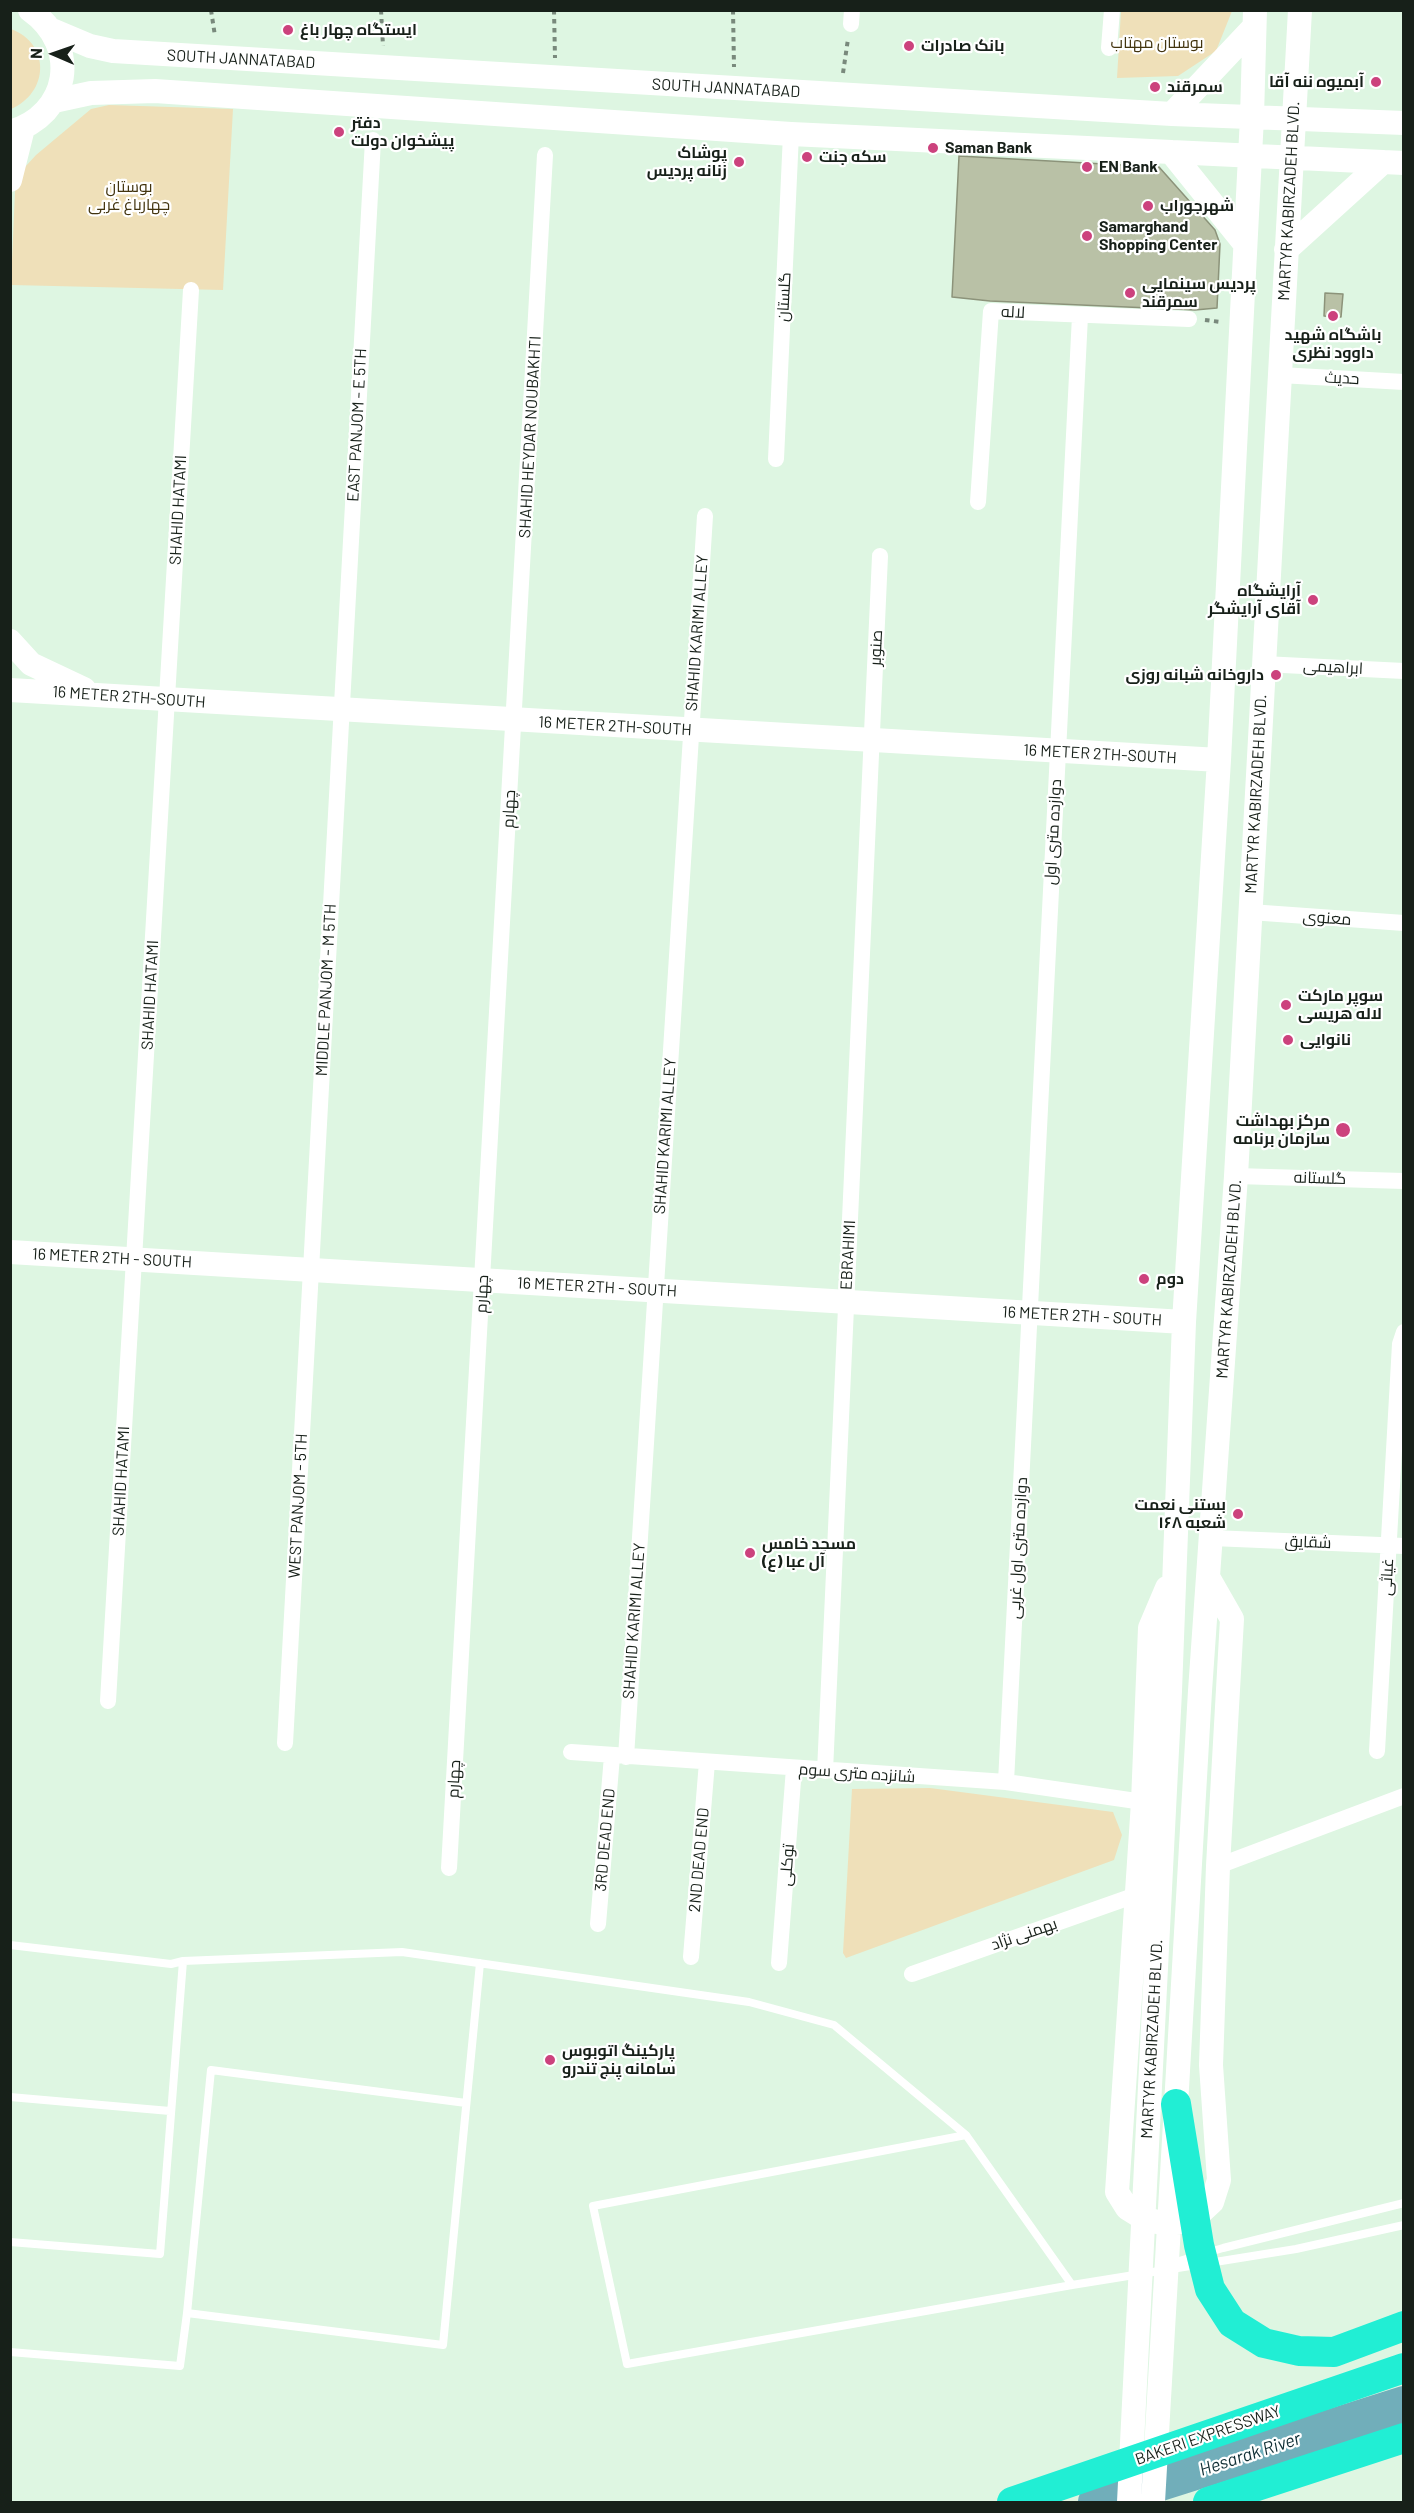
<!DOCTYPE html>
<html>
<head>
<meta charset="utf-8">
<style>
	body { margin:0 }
	#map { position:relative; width:1414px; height:2513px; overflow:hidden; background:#def6e2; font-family:Barlow,sans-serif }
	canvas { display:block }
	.frame { position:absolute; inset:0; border:12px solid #172019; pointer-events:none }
	.north { position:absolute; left:24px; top:24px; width:60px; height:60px; -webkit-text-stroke:4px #fff; paint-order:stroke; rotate:272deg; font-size:16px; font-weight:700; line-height:24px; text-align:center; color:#172019 }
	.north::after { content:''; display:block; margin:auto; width:21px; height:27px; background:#172019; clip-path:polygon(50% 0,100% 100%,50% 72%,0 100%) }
</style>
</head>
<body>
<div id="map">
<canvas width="1414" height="2513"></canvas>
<div class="frame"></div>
<div class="north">N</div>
</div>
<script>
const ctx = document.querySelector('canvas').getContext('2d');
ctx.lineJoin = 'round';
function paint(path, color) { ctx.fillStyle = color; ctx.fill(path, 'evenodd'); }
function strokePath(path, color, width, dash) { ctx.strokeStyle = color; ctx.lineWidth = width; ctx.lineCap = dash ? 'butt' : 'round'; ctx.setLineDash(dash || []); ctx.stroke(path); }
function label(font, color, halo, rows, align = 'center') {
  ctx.font = font + ' Barlow,Cairo,sans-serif'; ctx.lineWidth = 4.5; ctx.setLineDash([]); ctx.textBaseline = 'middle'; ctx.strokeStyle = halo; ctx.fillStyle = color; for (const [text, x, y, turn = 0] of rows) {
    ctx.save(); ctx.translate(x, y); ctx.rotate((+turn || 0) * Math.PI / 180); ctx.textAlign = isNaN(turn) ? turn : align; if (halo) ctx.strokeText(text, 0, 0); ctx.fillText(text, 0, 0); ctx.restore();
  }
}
paint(new Path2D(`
	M1121 11H1232L1216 51 1178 76 1117 78Z
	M11 29C51 44 49 93 11 109Z
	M109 105 233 109 223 290 11 285 15 191 25 167 36 155 91 109Z
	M930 1788 1113 1812 1122 1835 1114 1860 846 1958 843 1953 852 1789Z`), '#efe0b9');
strokePath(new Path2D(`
	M1097 2502 1404 2405`), '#71aeba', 38);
const building = new Path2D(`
	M959 156 1159 167 1215 230 1220 244 1217 308 1195 310 990 301 952 297Z
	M1325 293 1343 294 1341 317 1324 316Z`);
paint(building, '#b9c1a6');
strokePath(building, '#8c937a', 1.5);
strokePath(new Path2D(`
	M211 10 215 36
	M381 10 383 46
	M554 10 555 58
	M733 10 734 67
	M843 73 848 39
	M1205 320 1221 322`), '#79897c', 4, [4.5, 4.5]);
strokePath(new Path2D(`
	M10 1945 171 1964 183 1961 402 1952 749 2002 834 2025 966 2135
	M10 2097 170 2111
	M466 2103 211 2070 187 2313 443 2345 480 1963
	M10 2242 160 2254 183 1961
	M1169 2264 1223 2248 1404 2203
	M1072 2285 966 2135 593 2206 627 2364 1072 2285 1296 2249 1404 2225
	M10 2352 180 2366 187 2313`), '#fff', 8);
strokePath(new Path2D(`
	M851 24 852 10
	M1109 48 1112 10
	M1280 375 1404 382
	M776 459 791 134
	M978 502 991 311 1189 319
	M1263 664 1404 671
	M1250 912 1404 923
	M1236 1176 1404 1181
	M1212 1538 1404 1546
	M108 1701 191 290
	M285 1743 373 140
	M1377 1751 1400 1344 1404 1332
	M571 1752 1006 1782 1143 1802
	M626 1757 705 516
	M825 1771 880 556
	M1006 1782 1080 316
	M1218 1866 1404 1796
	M449 1868 545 155
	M598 1924 612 1756
	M691 1957 707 1762
	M779 1963 794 1768
	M912 1974 1136 1895`), '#fff', 16);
strokePath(new Path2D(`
	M52 30 90 46 113 51 1172 114 1404 123
	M54 101 91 93 155 91 791 134 1404 163
	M1172 114 1254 27
	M10 132C70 115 81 46 30 10
	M1171 152 1245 244
	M10 180 23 128
	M1286 250 1383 162
	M10 641 31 664 84 689
	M10 690 1219 760
	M10 1252 1184 1322
	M1167 1588 1150 1628 1143 1802 1117 2192 1127 2208 1143 2218 1161 2223 1180 2222 1198 2215 1212 2202 1219 2180 1211 2065 1218 1866 1232 1619 1208 1577
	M1129 2502 1170 1691 1184 1322 1219 760 1252 117 1255 10
	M1153 2502 1200 1691 1236 1176 1300 10`), '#fff', 24);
strokePath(new Path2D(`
	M1176 2104 1199 2245 1210 2289 1232 2323 1264 2343 1299 2351 1334 2352 1404 2326
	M1012 2502 1404 2368
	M1208 2502 1404 2438`), '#21eed4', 30);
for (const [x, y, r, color] of [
	[288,30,6,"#cc427d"],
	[909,46,6,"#cc427d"],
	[1376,82,6,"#cc427d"],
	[1155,87,6,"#cc427d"],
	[339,132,6,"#cc427d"],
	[933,148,6,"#cc427d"],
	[807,157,6,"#cc427d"],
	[739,162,6,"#cc427d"],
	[1087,167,6,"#cc427d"],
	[1148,206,6,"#cc427d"],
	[1087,236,6,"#cc427d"],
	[1130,293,6,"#cc427d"],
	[1333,316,6,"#cc427d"],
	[1313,600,6,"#cc427d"],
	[1276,675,6,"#cc427d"],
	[1286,1005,6,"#cc427d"],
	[1288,1040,6,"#cc427d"],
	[1343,1130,8,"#cc427d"],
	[1144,1279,6,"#cc427d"],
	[1238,1514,6,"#cc427d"],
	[750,1553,6,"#cc427d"],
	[550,2060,6,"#cc427d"]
]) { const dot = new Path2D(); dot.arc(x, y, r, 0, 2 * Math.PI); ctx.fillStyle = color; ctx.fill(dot); strokePath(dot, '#fff', 2); }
label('bold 16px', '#172019', '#fff', [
	["ایستگاه چهار باغ",300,30],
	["بانک صادرات",921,46],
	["آبمیوه ننه آقا",1364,82,"right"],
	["سمرقند",1167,87],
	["دفتر",351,123],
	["پیشخوان دولت",351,141],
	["Saman Bank",945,148],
	["پوشاک",727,153,"right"],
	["زنانه پردیس",727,171,"right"],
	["سکه جنت",819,157],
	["EN Bank",1099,167],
	["شهرجوراب",1160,206],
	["Samarghand",1099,227],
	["Shopping Center",1099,245],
	["پردیس سینمایی",1142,284],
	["سمرقند",1142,302],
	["باشگاه شهید",1333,335,"center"],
	["داوود نظری",1333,353,"center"],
	["آرایشگاه",1301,591,"right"],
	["آقای آرایشگر",1301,609,"right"],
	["داروخانه شبانه روزی",1264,675,"right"],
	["سوپر مارکت",1298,996],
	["لاله هریسی",1298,1014],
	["نانوایی",1300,1040],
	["مرکز بهداشت",1330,1121,"right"],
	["سازمان برنامه",1330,1139,"right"],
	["دوم",1156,1279],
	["بستنی نعمت",1226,1505,"right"],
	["شعبه ۱۶۸",1226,1523,"right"],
	["مسجد خامس",762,1544],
	["آل عبا (ع)",762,1562],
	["پارکینگ اتوبوس",562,2051],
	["سامانه پنج تندرو",562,2069]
], 'left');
label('16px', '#42340e', '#fff', [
	["بوستان مهتاب",1157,43],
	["بوستان",129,187],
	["چهارباغ غربی",129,205]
]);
label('16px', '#172019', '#fff', [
	["SOUTH JANNATABAD",241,59,3],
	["SOUTH JANNATABAD",726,88,3],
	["MARTYR KABIRZADEH BLVD.",1289,201,-87],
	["گلستان",784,297,-87],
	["لاله",1013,312,3],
	["حدیث",1342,378,3],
	["EAST PANJOM - E 5TH",357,425,-87],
	["SHAHID HEYDAR NOUBAKHTI",530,437,-87],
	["SHAHID HATAMI",178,510,-87],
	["SHAHID KARIMI ALLEY",697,633,-86],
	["صنوبر",876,648,-87],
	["ابراهیمی",1333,667,3],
	["16 METER 2TH-SOUTH",129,697,4],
	["16 METER 2TH-SOUTH",615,726,3],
	["16 METER 2TH-SOUTH",1100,754,3],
	["MARTYR KABIRZADEH BLVD.",1256,794,-87],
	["چهارم",509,809,-87],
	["دوازده متری اول",1053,832,-87],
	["معنوی",1327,918,4],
	["MIDDLE PANJOM - M 5TH",326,990,-87],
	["SHAHID HATAMI",150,995,-87],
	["SHAHID KARIMI ALLEY",665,1136,-86],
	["گلستانه",1320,1178,2],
	["EBRAHIMI",848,1255,-87],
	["16 METER 2TH - SOUTH",112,1258,3],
	["MARTYR KABIRZADEH BLVD.",1229,1279,-86],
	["16 METER 2TH - SOUTH",597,1287,3],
	["چهارم",482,1294,-87],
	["16 METER 2TH - SOUTH",1082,1316,3],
	["SHAHID HATAMI",121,1481,-87],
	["WEST PANJOM - 5TH",298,1506,-87],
	["شقایق",1308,1542,2],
	["دوازده متری اول غربی",1018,1548,-87],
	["غیاثی",1387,1577,-87],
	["SHAHID KARIMI ALLEY",634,1621,-86],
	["شانزده متری سوم",857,1773,4],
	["چهارم",454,1779,-87],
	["3RD DEAD END",605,1840,-85],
	["2ND DEAD END",699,1860,-85],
	["توکلی",787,1865,-86],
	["بهمنی نژاد",1024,1934,-19],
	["MARTYR KABIRZADEH BLVD.",1152,2039,-87],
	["BAKERI EXPRESSWAY",1208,2435,-19]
]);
label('italic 18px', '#0f2e34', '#fff', [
	["Hesarak River",1250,2454,-18]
]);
</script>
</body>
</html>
